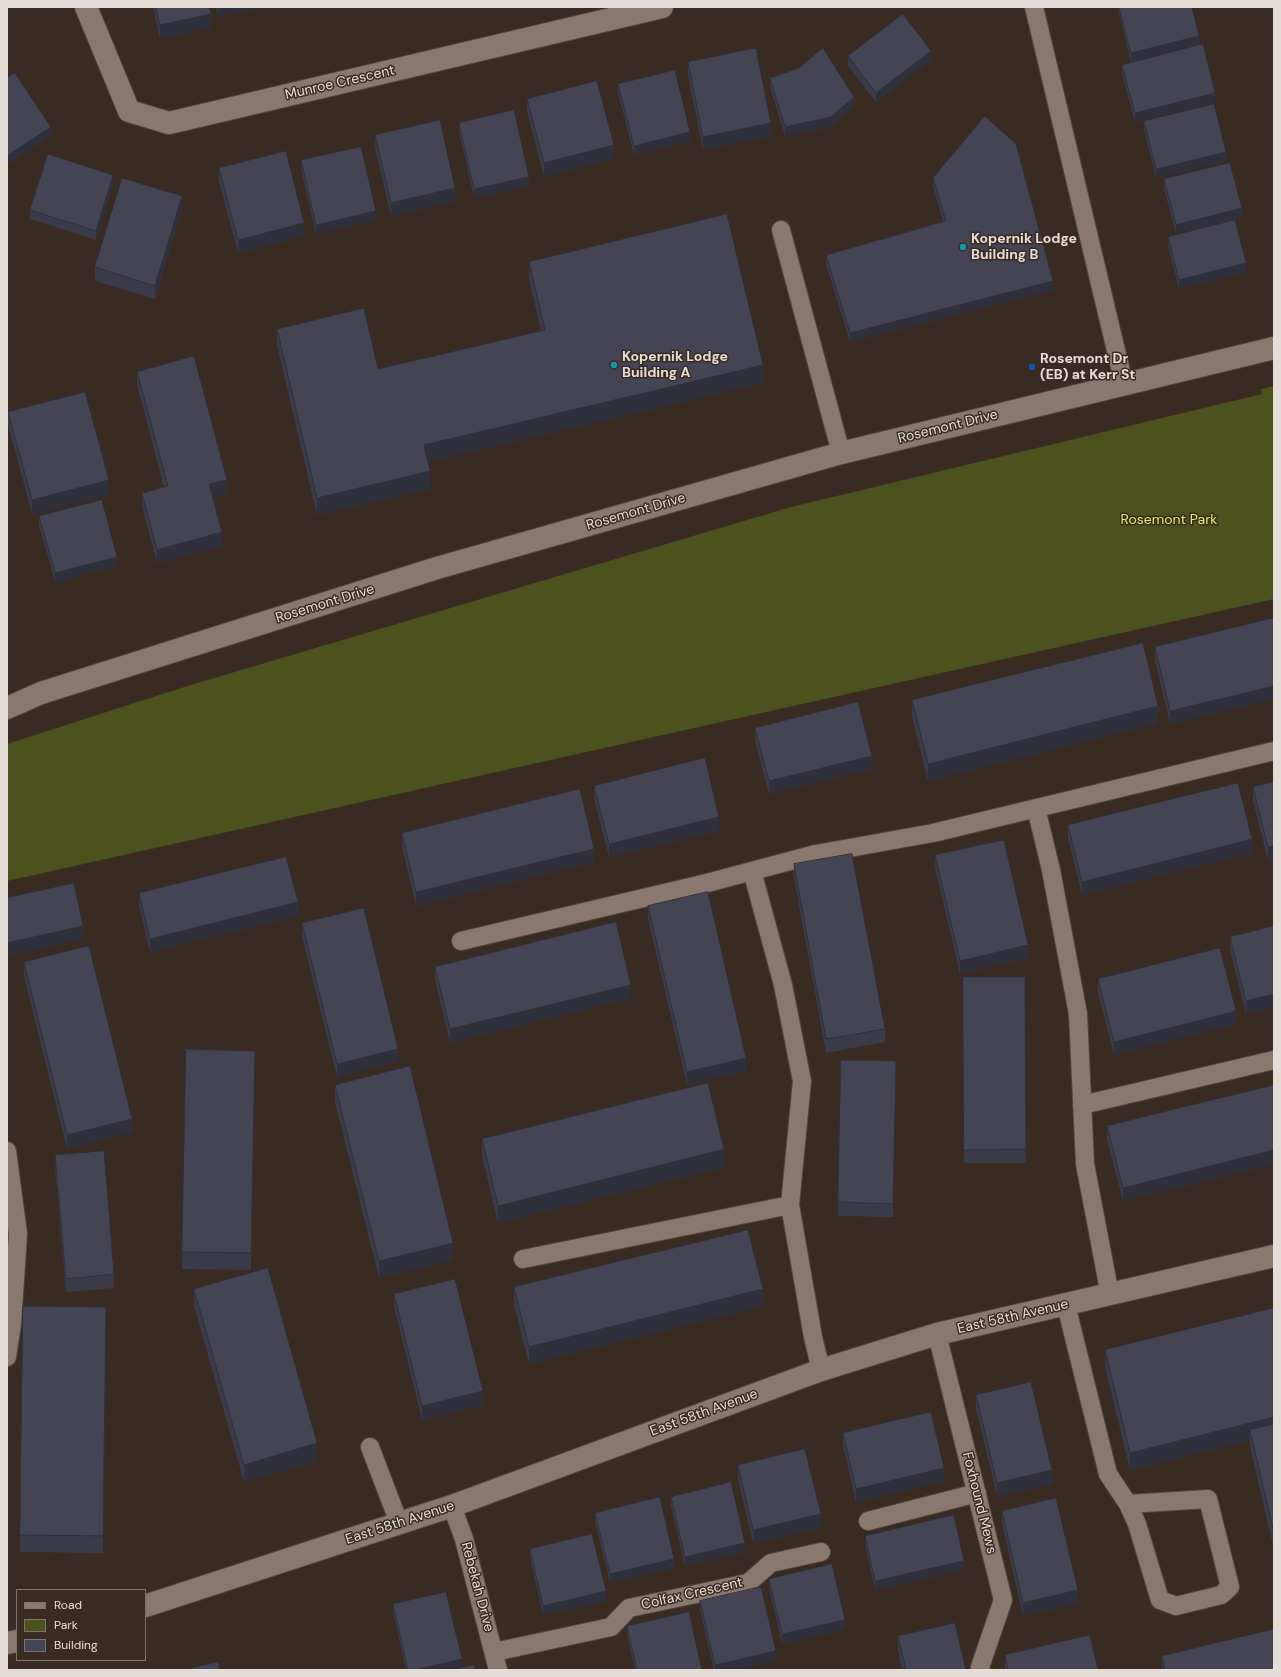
<!DOCTYPE html>
<html>
<head>
<meta charset="utf-8">
<style>
	body { margin:0 }
	#map { position:relative; width:1281px; height:1677px; overflow:hidden; background:#392a22; font-family:"DM Sans",sans-serif }
	canvas { display:block }
	.frame { position:absolute; inset:0; border:8px solid #e7ddd7; pointer-events:none }
	.legend { position:absolute; left:16px; top:1589px; width:130px; height:72px; box-sizing:border-box; background:#392a22; border:1px solid #7f726a; margin:0; padding:5px 7px; list-style:none; font-size:12px; color:#e7ddd7 }
	.legend li { display:flex; align-items:center; gap:8px; height:20px }
	.legend b { width:20px; border:1px solid #7f726a }
</style>
</head>
<body>
<div id="map">
<canvas width="1281" height="1677"></canvas>
<div class="frame"></div>
<ul class="legend">
<li><b style="height:5px;background:#8a786e"></b>Road</li>
<li><b style="height:11px;background:#4b521e"></b>Park</li>
<li><b style="height:11px;background:#454455"></b>Building</li>
</ul>
</div>
<script>
const ctx = document.querySelector('canvas').getContext('2d');
ctx.lineJoin = 'round';
function paint(path, color) { ctx.fillStyle = color; ctx.fill(path, 'evenodd'); }
function strokePath(path, color, width, dash) { ctx.strokeStyle = color; ctx.lineWidth = width; ctx.lineCap = dash ? 'butt' : 'round'; ctx.setLineDash(dash || []); ctx.stroke(path); }
function label(font, color, halo, rows, align = 'center') {
  ctx.font = font + ' "DM Sans",sans-serif'; ctx.lineWidth = 3; ctx.setLineDash([]); ctx.textBaseline = 'middle'; ctx.strokeStyle = halo; ctx.fillStyle = color; for (const [text, x, y, turn = 0] of rows) {
    ctx.save(); ctx.translate(x, y); ctx.rotate((+turn || 0) * Math.PI / 180); ctx.textAlign = isNaN(turn) ? turn : align; if (halo) ctx.strokeText(text, 0, 0); ctx.fillText(text, 0, 0); ctx.restore();
  }
}
paint(new Path2D(`
	M1274 386V599L7 881V744L184 687 791 507 1262 394 1261 389Z`), '#4b521e');
const lane = new Path2D(`
	M1034 7 1124 384
	M781 230 841 453
	M1036 808 1051 870 1078 1014 1085 1164 1110 1295
	M752 871 783 985 802 1081 790 1205 813 1337 821 1370
	M461 941 707 883 816 854 933 833 1274 751
	M1082 1105 1274 1060
	M7 1151 18 1234 12 1324 7 1357
	M523 1259 790 1205
	M1066 1305 1108 1474 1128 1504 1208 1499 1230 1587 1221 1595 1176 1606 1160 1600 1137 1524 1128 1504
	M937 1334 1003 1600 980 1667 981 1670
	M370 1447 399 1523
	M452 1506 464 1539 498 1670
	M868 1521 977 1493
	M494 1652 611 1627 629 1608 748 1583 771 1563 821 1552`);
const street = new Path2D(`
	M86 7 129 111 169 123 662 7
	M7 708 41 693 437 568 841 453 1274 348
	M145 1606 452 1506 821 1370 937 1334 1274 1256
	M7 1643 17 1641`);
strokePath(lane, '#544740', 20);
strokePath(street, '#544740', 24);
strokePath(lane, '#8a786e', 18);
strokePath(street, '#8a786e', 22);
paint(new Path2D(`
	M153 7H209L211 27 160 39Z
	M216 7H261L218 17Z
	M1118 7H1192L1199 45 1131 62 1118 9Z
	M848 56 931 60 876 102 848 66Z
	M688 62 771 136 703 150 688 76Z
	M1122 65 1215 102 1135 122 1122 74Z
	M770 78 854 106 831 127 785 136 770 87Z
	M618 84 690 141 634 155 618 93Z
	M527 99 614 158 544 177 527 112Z
	M1144 121 1226 161 1156 178 1144 130Z
	M459 123 529 186 474 198 459 132Z
	M375 135 455 201 391 216 375 148Z
	M301 160 376 220 316 234 301 169Z
	M219 168 304 236 238 253 219 182Z
	M933 178 1053 290 850 342 826 264V255L943 221 933 187Z
	M1164 179 1242 217 1176 234 1164 189Z
	M113 184 96 240 30 219V210Z
	M182 209 155 299 95 281V267Z
	M1168 237 1246 272 1179 289 1168 246Z
	M529 262 763 383 427 462 430 489 317 515 277 346V329L378 369 541 331 529 279Z
	M137 372 227 493 212 497 222 546 157 563 142 506V493L164 487 137 385Z
	M8 412 109 494 32 514 8 425Z
	M39 516 117 566 55 582 39 525Z
	M1274 618V699L1170 724 1155 661V647Z
	M912 700 1158 723 928 781 912 717Z
	M755 728 872 769 769 794 755 741Z
	M1274 782V859L1268 860 1253 801V787Z
	M594 786 719 831 609 857 594 799Z
	M1068 825 1252 853 1082 895 1068 838Z
	M402 833 594 862 416 906 402 847Z
	M935 855 1028 958 960 974 935 868Z
	M794 864 885 1029V1042L826 1053 794 878Z
	M139 893 298 916 150 952 139 906Z
	M648 906 746 1071 687 1085 648 919Z
	M302 923 398 1062 337 1077 302 936Z
	M1274 926 1246 1014 1230 950V937Z
	M24 962 132 1132 67 1149 24 976Z
	M435 967 631 998 450 1043 435 980Z
	M963 977H1025L1026 1163H964Z
	M1098 979 1236 1024 1114 1055 1098 992Z
	M896 1061 893 1217 838 1216V1202Z
	M255 1068 251 1270 182 1269V1252Z
	M335 1085 453 1260 379 1278 335 1102Z
	M1274 1085V1164L1123 1201 1107 1140V1126Z
	M482 1139 724 1167 498 1223 482 1156Z
	M55 1155 114 1274V1288L66 1292 55 1168Z
	M514 1287 763 1306 529 1364 514 1305Z
	M194 1289 317 1461 244 1482 194 1306Z
	M394 1294 483 1405 422 1420 394 1307Z
	M1274 1308V1550L1250 1447V1440L1130 1470 1105 1367V1350Z
	M106 1325 103 1553 20 1552V1535Z
	M976 1395 1052 1484 997 1496 976 1409Z
	M843 1433 944 1481 856 1502 843 1446Z
	M738 1465 821 1528 753 1543 738 1479Z
	M671 1497 745 1552 685 1566 671 1506Z
	M1002 1511 1078 1603 1023 1616 1002 1524Z
	M595 1513 674 1568 610 1583 595 1522Z
	M865 1536 964 1570 875 1590 865 1545Z
	M530 1549 606 1601 543 1615 530 1558Z
	M769 1579 845 1629 782 1644 769 1588Z
	M700 1601 776 1660 735 1670H714L700 1611Z
	M393 1604 462 1668 476 1670H406L393 1613Z
	M627 1626 702 1670H635L627 1635Z
	M898 1636 966 1670H902L898 1650Z
	M1005 1655 1098 1670H1005Z
	M1162 1656 1274 1670H1162Z`), '#3b3a49');
paint(new Path2D(`
	M218 7H261L218 17Z
	M211 14V27L160 39V25Z
	M1199 36V45L1131 62V53Z
	M931 51V60L876 102V93Z
	M1215 93V102L1135 122V113Z
	M854 97V106L831 127 785 136V127Z
	M771 123V136L703 150V137Z
	M51 127V136L7 165V156Z
	M690 132V141L634 155V146Z
	M614 145V158L544 177V163Z
	M1226 152V161L1156 178V169Z
	M113 175V184L96 240V231Z
	M529 177V186L474 198V189Z
	M455 188V201L391 216V203Z
	M182 196V209L155 299V286Z
	M1242 208V217L1176 234V225Z
	M376 211V220L316 234V225Z
	M304 223V236L238 253V240Z
	M1246 263V272L1179 289V280Z
	M1053 281V290L850 342V333Z
	M763 365V383L424 463V445Z
	M430 471V489L317 515V498Z
	M109 480V494L32 514V500Z
	M227 480V493L209 498V484Z
	M222 532V546L157 563V550Z
	M117 557V566L55 582V573Z
	M1274 686V699L1170 724V711Z
	M1158 706V723L928 781V764Z
	M872 756V769L769 794V781Z
	M719 817V831L609 857V844Z
	M1252 839V853L1082 895V882Z
	M1274 846V859L1268 860V847Z
	M594 849V862L416 906V892Z
	M298 902V916L150 952V939Z
	M83 926V939L7 956V943Z
	M1028 945V958L960 974V961Z
	M631 985V998L450 1043V1029Z
	M1274 994V1007L1246 1014V1001Z
	M1236 1011V1024L1114 1055V1042Z
	M398 1049V1062L337 1077V1064Z
	M255 1051V1068L251 1270V1253Z
	M746 1058V1071L687 1085V1072Z
	M132 1119V1132L67 1149V1135Z
	M724 1149V1167L498 1223V1206Z
	M1274 1150V1164L1123 1201V1188Z
	M453 1243V1260L379 1278V1261Z
	M763 1289V1306L529 1364V1347Z
	M483 1391V1405L422 1420V1406Z
	M1274 1417V1434L1250 1430V1440L1130 1470V1453Z
	M317 1443V1461L244 1482V1465Z
	M944 1468V1481L856 1502V1489Z
	M1052 1470V1484L997 1496V1483Z
	M821 1514V1528L753 1543V1530Z
	M745 1543V1552L685 1566V1557Z
	M674 1559V1568L610 1583V1574Z
	M964 1561V1570L875 1590V1581Z
	M1078 1590V1603L1023 1616V1603Z
	M606 1591V1601L543 1615V1606Z
	M845 1620V1629L782 1644V1634Z
	M776 1651V1660L735 1670H715V1665Z
	M462 1659V1668L453 1670H415Z`), '#30303c');
const building = new Path2D(`
	M156 7H209L211 14 160 25Z
	M1119 7H1192L1199 36 1131 53Z
	M903 14 931 51 876 93 848 56Z
	M1203 44 1215 93 1135 113 1122 65Z
	M756 48 771 123 703 137 688 62Z
	M823 48 854 97 831 117 785 127 770 78 799 68Z
	M675 70 690 132 634 146 618 84Z
	M15 73 51 127 7 156V78Z
	M597 81 614 145 544 163 527 99Z
	M1214 104 1226 152 1156 169 1144 121Z
	M514 110 529 177 474 189 459 123Z
	M985 116 1016 144 1053 281 850 333 826 255 946 221 933 178Z
	M440 120 455 188 391 203 375 135Z
	M361 147 376 211 316 225 301 160Z
	M286 151 304 223 238 240 219 168Z
	M48 154 113 175 96 231 30 210Z
	M1230 163 1242 208 1176 225 1164 179Z
	M122 178 182 196 155 286 95 267Z
	M727 214 763 365 424 445 430 471 317 498 277 329 364 308 378 369 545 330 529 262Z
	M1235 220 1246 263 1179 280 1168 237Z
	M194 356 227 480 209 484 222 532 157 550 142 493 168 486 137 372Z
	M85 392 109 480 32 500 8 412Z
	M102 500 117 557 55 573 39 516Z
	M1274 618V686L1170 711 1155 647Z
	M1143 643 1158 706 928 764 912 700Z
	M858 702 872 756 769 781 755 728Z
	M705 758 719 817 609 844 594 786Z
	M1274 782V846L1268 847 1253 787Z
	M1238 783 1252 839 1082 882 1068 825Z
	M580 789 594 849 416 892 402 833Z
	M1004 840 1028 945 960 961 935 855Z
	M852 854 885 1029 826 1039 794 864Z
	M286 857 298 902 150 939 139 893Z
	M74 883 83 926 7 943V898Z
	M708 892 746 1058 687 1072 648 906Z
	M364 908 398 1049 337 1064 302 923Z
	M616 922 631 985 450 1029 435 967Z
	M1274 926V994L1246 1001 1230 937Z
	M89 946 132 1119 67 1135 24 962Z
	M1220 948 1236 1011 1114 1042 1098 979Z
	M963 977H1025L1026 1149 964 1150Z
	M186 1049 255 1051 251 1253 182 1252Z
	M841 1060 896 1061 893 1204 838 1202Z
	M410 1066 453 1243 379 1261 335 1085Z
	M708 1083 724 1149 498 1206 482 1139Z
	M1274 1085V1150L1123 1188 1107 1126Z
	M104 1151 114 1274 66 1279 55 1155Z
	M748 1230 763 1289 529 1347 514 1287Z
	M268 1268 317 1443 244 1465 194 1289Z
	M455 1279 483 1391 422 1406 394 1294Z
	M23 1306 106 1307 103 1536 20 1535Z
	M1274 1308V1417L1130 1453 1105 1350Z
	M1031 1382 1052 1470 997 1483 976 1395Z
	M931 1412 944 1468 856 1489 843 1433Z
	M1274 1424V1533L1250 1430Z
	M805 1449 821 1514 753 1530 738 1465Z
	M731 1482 745 1543 685 1557 671 1497Z
	M660 1497 674 1559 610 1574 595 1513Z
	M1056 1498 1078 1590 1023 1603 1002 1511Z
	M954 1515 964 1561 875 1581 865 1536Z
	M592 1534 606 1591 543 1606 530 1549Z
	M832 1564 845 1620 782 1634 769 1579Z
	M761 1587 776 1651 715 1665 700 1601Z
	M446 1592 462 1659 415 1670H408L393 1604Z
	M689 1612 702 1670H637L627 1626Z
	M955 1623 966 1670H906L898 1636Z
	M1274 1629V1670H1165L1162 1656Z
	M1090 1635 1098 1670H1008L1005 1655Z
	M218 1662 220 1670H184Z
	M474 1665 476 1670H451Z`);
paint(building, '#454455');
strokePath(building, '#30303c', 1);
for (const [x, y, r, color] of [
	[963,247,4,"#0f9aa8"],
	[614,365,4,"#0f9aa8"],
	[1032,367,4,"#1a4fb4"]
]) { const dot = new Path2D(); dot.arc(x, y, r, 0, 2 * Math.PI); ctx.fillStyle = color; ctx.fill(dot); strokePath(dot, '#392a22', 1.5); }
label('14px', '#e7ddd7', '#392a22', [
	["Munroe Crescent",340,83,-13],
	["Rosemont Drive",948,427,-14],
	["Rosemont Drive",636,512,-16],
	["Rosemont Drive",325,604,-17],
	["East 58th Avenue",1013,1317,-13],
	["East 58th Avenue",704,1413,-20],
	["Foxhound Mews",979,1503,76],
	["East 58th Avenue",400,1523,-18],
	["Rebekah Drive",477,1587,75],
	["Colfax Crescent",692,1594,-13]
]);
label('bold 14px', '#e7ddd7', '#392a22', [
	["Kopernik Lodge",971,239],
	["Building B",971,255],
	["Kopernik Lodge",622,357],
	["Building A",622,373],
	["Rosemont Dr",1040,359],
	["(EB) at Kerr St",1040,375]
], 'left');
label('14px', '#def16f', '#392a22', [
	["Rosemont Park",1169,520]
]);
</script>
</body>
</html>
